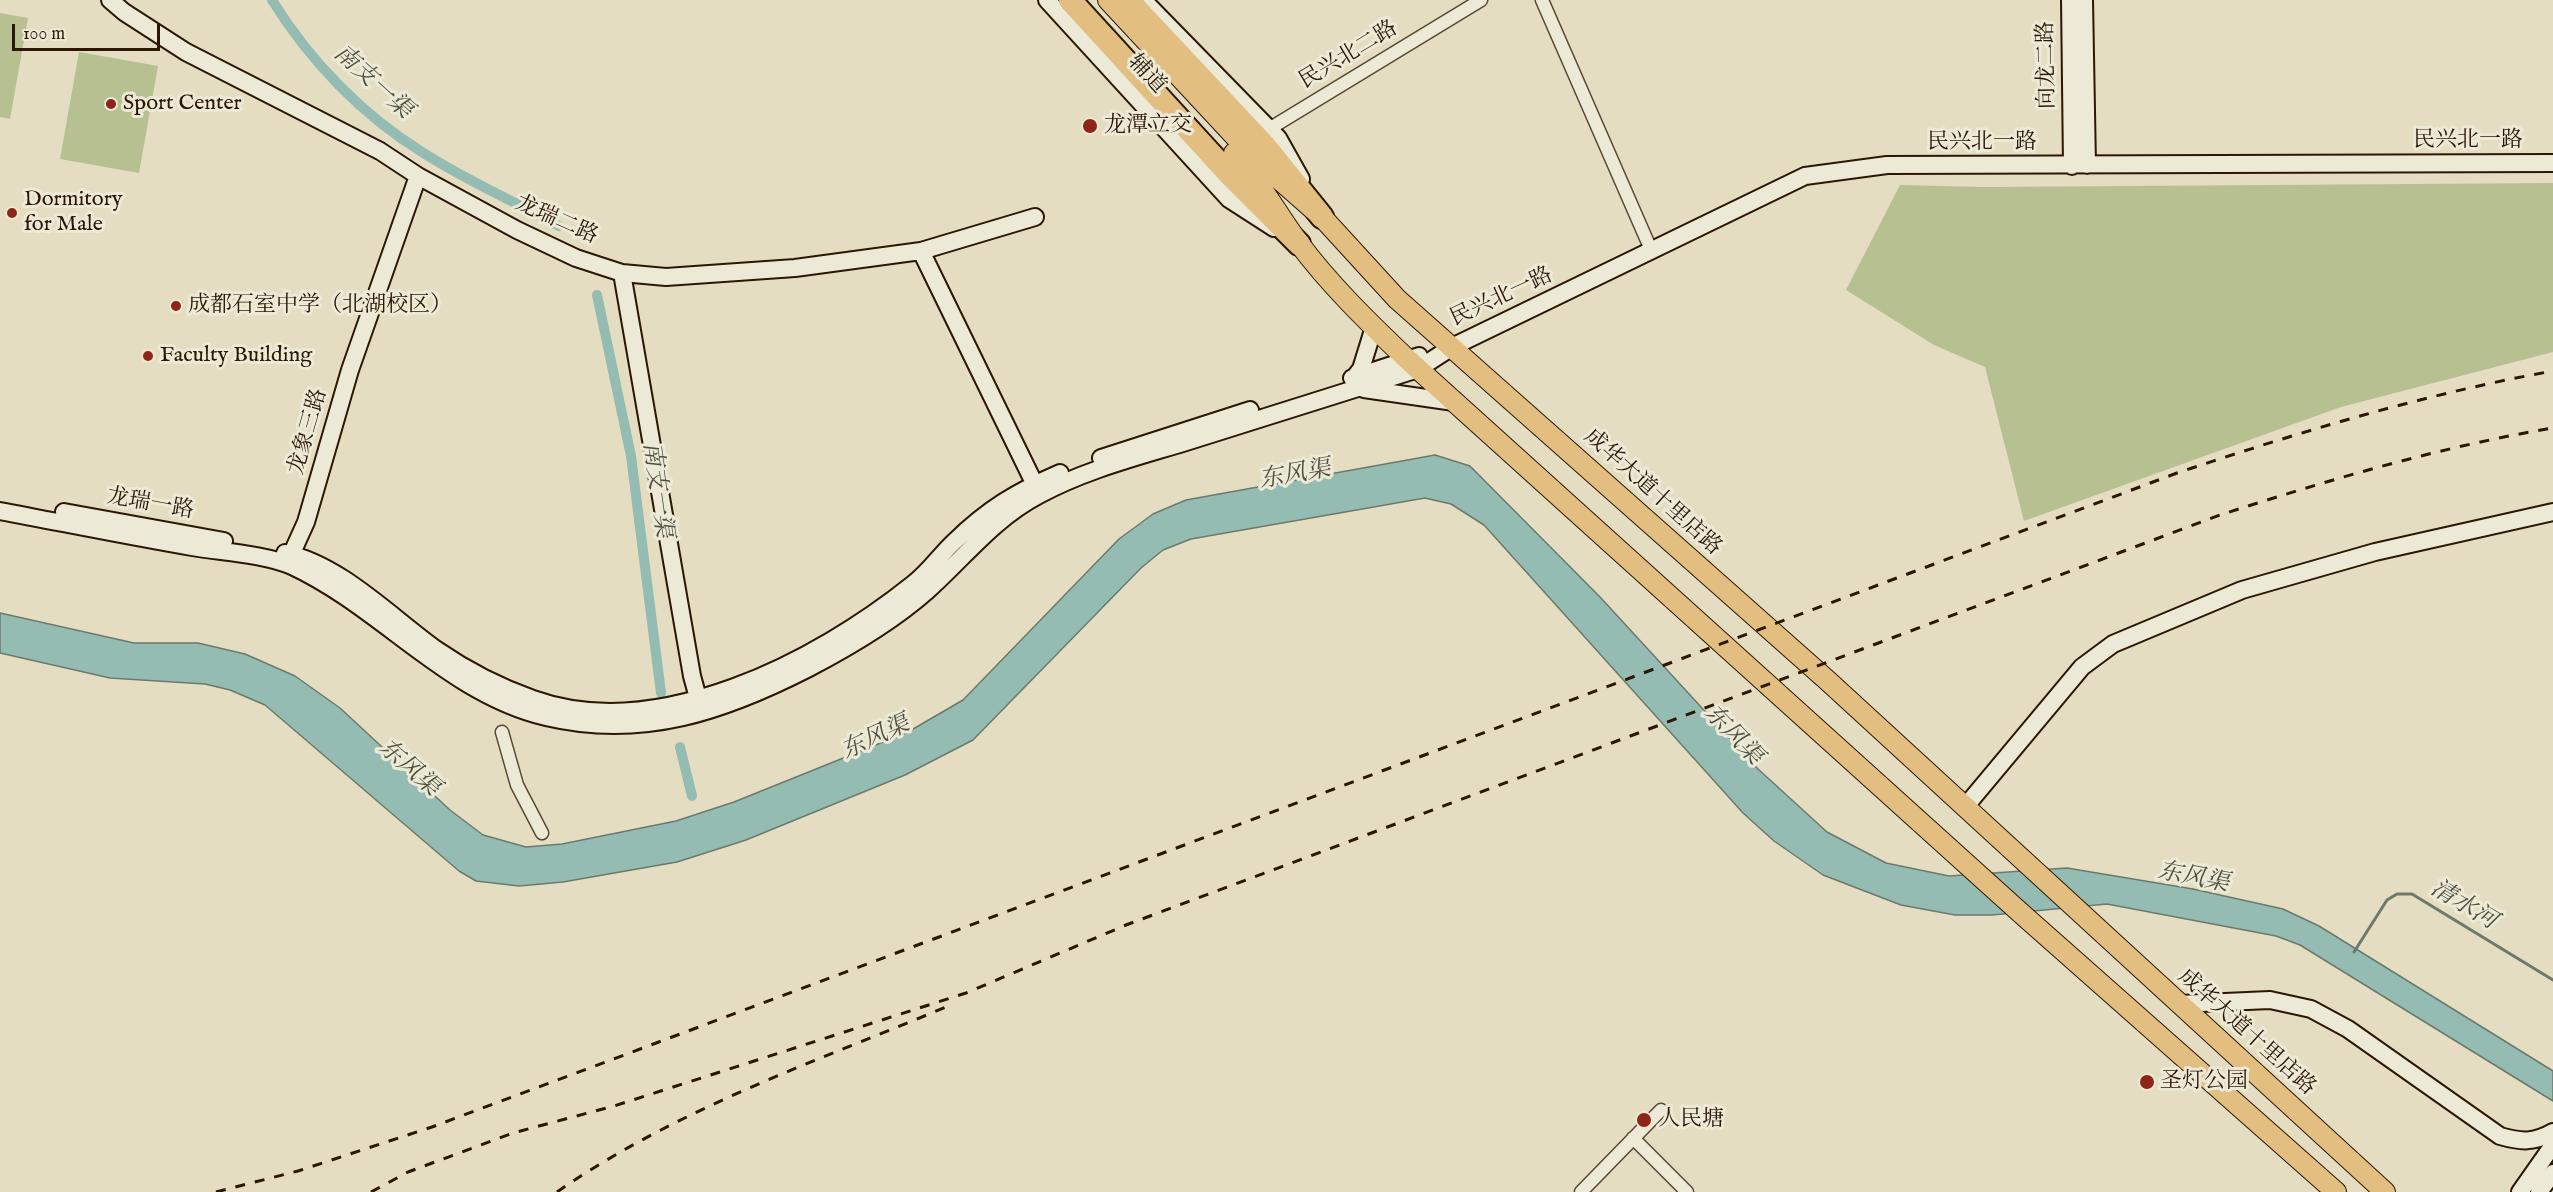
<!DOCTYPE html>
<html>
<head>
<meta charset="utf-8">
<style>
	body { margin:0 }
	#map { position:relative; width:2553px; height:1192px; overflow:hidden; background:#e4ddc2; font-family:"IM FELL English",serif }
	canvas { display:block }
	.scale { position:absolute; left:12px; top:24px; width:148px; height:27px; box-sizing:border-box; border:3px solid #2b1703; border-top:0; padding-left:8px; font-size:18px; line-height:21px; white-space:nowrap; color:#2b1703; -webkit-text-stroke:4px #ede9d7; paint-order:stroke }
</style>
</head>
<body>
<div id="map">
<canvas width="2553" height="1192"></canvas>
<div class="scale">100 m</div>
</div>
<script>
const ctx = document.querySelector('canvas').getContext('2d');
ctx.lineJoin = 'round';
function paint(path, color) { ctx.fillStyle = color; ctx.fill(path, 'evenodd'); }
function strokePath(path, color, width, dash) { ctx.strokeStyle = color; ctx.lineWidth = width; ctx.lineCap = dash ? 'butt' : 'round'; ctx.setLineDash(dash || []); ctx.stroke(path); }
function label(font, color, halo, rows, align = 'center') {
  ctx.font = font + ' "IM FELL English","Noto Serif SC",serif'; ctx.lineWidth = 6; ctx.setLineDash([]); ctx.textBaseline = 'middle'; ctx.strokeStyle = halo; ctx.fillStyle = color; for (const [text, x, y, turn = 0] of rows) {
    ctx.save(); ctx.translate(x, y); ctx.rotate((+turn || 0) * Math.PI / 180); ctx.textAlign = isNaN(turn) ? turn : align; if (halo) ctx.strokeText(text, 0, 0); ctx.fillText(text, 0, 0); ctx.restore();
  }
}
paint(new Path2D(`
	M0 13 28 18 10 119 0 117Z
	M79 52 158 66 139 173 60 159Z
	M2553 183V352L2341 407 2024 521 1985 367 1934 345 1846 290 1900 185 1984 187Z`), '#b7c091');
const water = new Path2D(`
	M1435 455 1470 466 1600 597 1758 769 1827 832 1886 863 1949 876 2067 868 2193 889 2283 909 2319 926 2553 1071V1101L2300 945 2276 936 2107 904 1992 915H1955L1901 905 1823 875 1774 841 1743 813 1484 525 1451 504 1425 498 1191 539 1163 550 1141 568 973 740 905 775 746 840 677 862 563 882 519 886 476 881 459 871 265 705 230 690 205 684 110 678 0 653V613L134 643H198L245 654 295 676 340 708 450 810 483 835 526 847 562 844 676 821 734 802 908 732 963 700 1119 539 1153 514 1186 500Z`);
paint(water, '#95bcb2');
strokePath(water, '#6b7a6c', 1.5);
strokePath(new Path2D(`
	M2354 952 2387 900 2397 894H2412L2553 980`), '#6b7a6c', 3);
strokePath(new Path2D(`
	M272 0C309 60 362 115 422 152 465 180 514 201 559 226
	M597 295 631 456 661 693
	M680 747 692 796`), '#95bcb2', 10);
const street = new Path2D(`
	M1542 0 1652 252
	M1269 129 1481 0
	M502 732 517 785 542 833
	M1633 1138 1687 1192
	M1581 1192 1661 1110`);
const secondary = new Path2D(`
	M110 0 124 12 186 52 380 151 418 176 517 230 576 258 622 273 666 277 795 268 921 251 1035 217
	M1047 0 1229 199 1274 228
	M2070 0 2072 166
	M2084 0 2087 165
	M1149 6 1278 138 1301 179
	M921 251 1039 493
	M622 273 692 676 701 709
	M1352 378 1419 356
	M1354 378 1361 369 1374 327
	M1364 389 1454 402
	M1101 458 1250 410
	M0 511C64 523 128 536 192 547 222 552 265 554 292 566 382 608 448 694 546 717 643 740 725 711 809 668 851 646 892 622 927 591 966 556 992 520 1039 495 1085 470 1137 457 1186 442 1264 417 1341 393 1418 369L1452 347 1805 176 1887 165 2553 163
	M64 512 224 541
	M285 553C340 564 392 618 437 650 466 670 499 687 533 699 658 744 817 661 913 584 929 572 940 555 954 542 988 509 1016 492 1060 473
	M287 564 306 522 350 370 418 176
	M1965 807 2082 667 2113 644 2242 590 2375 552 2553 512
	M2179 1004 2270 1000 2311 1009 2348 1029 2500 1136C2521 1142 2534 1143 2553 1132
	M2520 1192 2553 1145
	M2539 1192 2553 1173`);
const primary = new Path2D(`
	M1108 0 1256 159 1322 217 1397 299 1828 681 2385 1192
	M1234 153C1259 180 1276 212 1298 242 1328 283 1370 324 1407 359L2023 915 2336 1192`);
const highway = new Path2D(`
	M1070 0 1232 177 1299 244
	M1128 0 1264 145 1322 217`);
strokePath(street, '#594833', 15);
strokePath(secondary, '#2b1703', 20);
strokePath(primary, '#2b1703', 22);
strokePath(highway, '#2b1703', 26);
strokePath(street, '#ede9d7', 12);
strokePath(secondary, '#ede9d7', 16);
strokePath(primary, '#e2be81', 20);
strokePath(highway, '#e2be81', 22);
strokePath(new Path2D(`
	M216 1192 298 1171 432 1127 2177 473C2300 432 2424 394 2553 371
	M371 1192 408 1172 513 1133 614 1106 966 993 1126 925 2220 515C2329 480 2439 447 2553 428
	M557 1192C675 1110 814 1062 946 1007`), '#2b1703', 3, [10, 10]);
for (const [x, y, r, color] of [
	[111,104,6,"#8f2418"],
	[1090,126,8,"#8f2418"],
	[12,213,6,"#8f2418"],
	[176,306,6,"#8f2418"],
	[148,356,6,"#8f2418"],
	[2147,1082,8,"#8f2418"],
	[1644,1120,8,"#8f2418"]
]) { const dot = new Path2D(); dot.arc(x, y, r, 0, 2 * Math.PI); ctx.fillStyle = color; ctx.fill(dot); strokePath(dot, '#ede9d7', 2); }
label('22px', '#2b1703', '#ede9d7', [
	["民兴北二路",1349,56,-31],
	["向龙二路",2048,65,-91],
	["辅道",1146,75,47],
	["民兴北一路",2468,141],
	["民兴北一路",1982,143],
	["龙瑞二路",556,221,24],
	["民兴北一路",1502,298,-25],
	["龙象三路",309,432,-74],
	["成华大道十里店路",1652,493,42],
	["龙瑞一路",150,505,10],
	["成华大道十里店路",2246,1033,42]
]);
label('22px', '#2b1703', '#ede9d7', [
	["Sport Center",123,104],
	["龙潭立交",1104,126],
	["Dormitory",24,200],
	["for Male",24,225],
	["成都石室中学（北湖校区）",188,306],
	["Faculty Building",160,356],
	["圣灯公园",2160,1082],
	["人民塘",1658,1120]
], 'left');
label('italic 24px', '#505140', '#ede9d7', [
	["南支一渠",372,83,42],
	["东风渠",1295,476,-10],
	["南支一渠",656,490,82],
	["东风渠",1732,736,46],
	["东风渠",876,739,-25],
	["东风渠",408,769,41],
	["东风渠",2193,879,11],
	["清水河",2463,906,31]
]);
</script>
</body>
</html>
